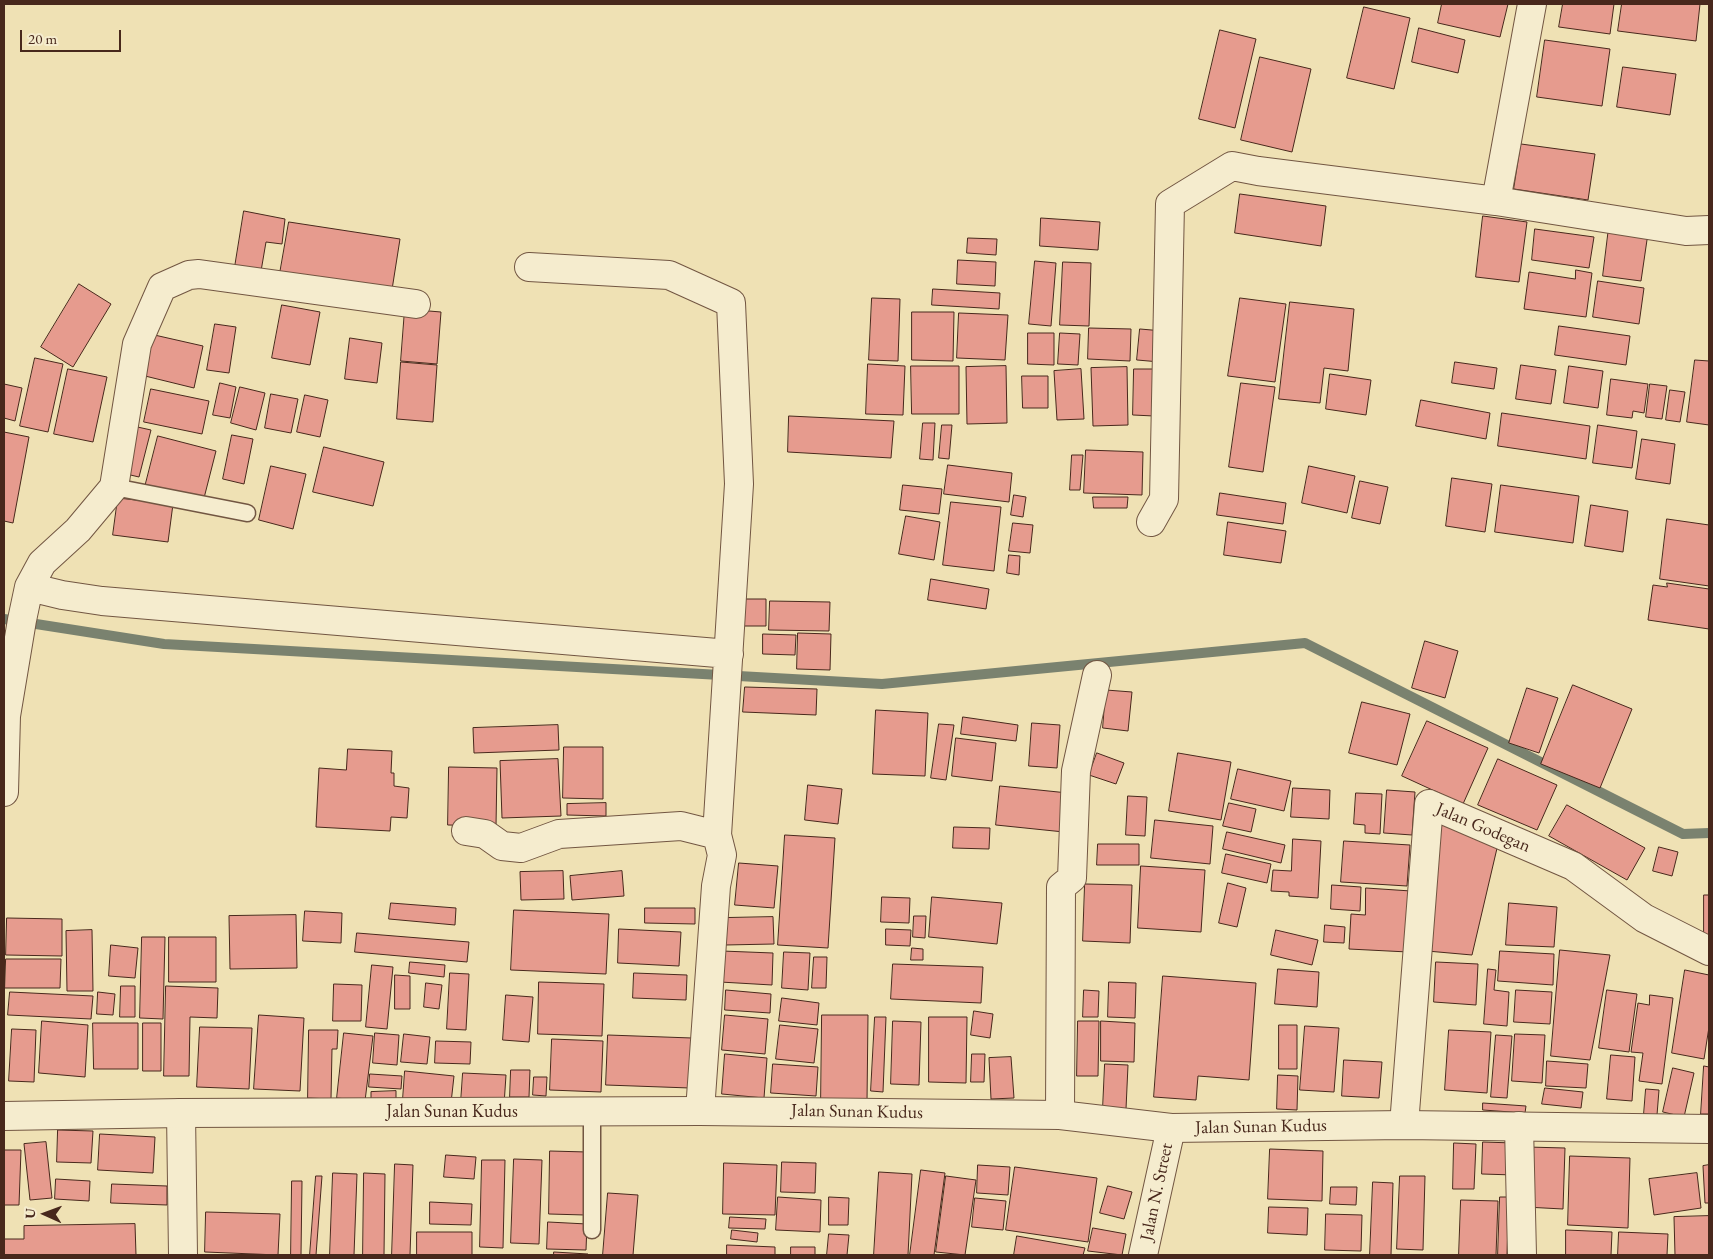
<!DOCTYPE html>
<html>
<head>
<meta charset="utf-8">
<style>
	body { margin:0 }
	#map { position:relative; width:1713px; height:1259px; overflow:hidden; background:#efe1b4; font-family:"EB Garamond",serif }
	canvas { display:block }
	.frame { position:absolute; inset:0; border:5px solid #48281c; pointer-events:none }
	.north { position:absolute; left:20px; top:1189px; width:50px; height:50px; -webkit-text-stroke:4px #f5ecce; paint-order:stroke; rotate:272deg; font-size:14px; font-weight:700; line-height:20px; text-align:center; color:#48281c }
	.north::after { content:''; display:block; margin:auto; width:18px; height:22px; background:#48281c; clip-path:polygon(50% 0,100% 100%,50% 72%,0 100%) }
	.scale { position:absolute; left:20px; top:30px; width:101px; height:22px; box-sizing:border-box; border:2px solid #48281c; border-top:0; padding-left:6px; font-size:15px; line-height:18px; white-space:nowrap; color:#48281c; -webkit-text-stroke:4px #f5ecce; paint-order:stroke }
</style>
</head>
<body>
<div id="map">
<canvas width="1713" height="1259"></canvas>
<div class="frame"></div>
<div class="north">U</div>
<div class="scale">20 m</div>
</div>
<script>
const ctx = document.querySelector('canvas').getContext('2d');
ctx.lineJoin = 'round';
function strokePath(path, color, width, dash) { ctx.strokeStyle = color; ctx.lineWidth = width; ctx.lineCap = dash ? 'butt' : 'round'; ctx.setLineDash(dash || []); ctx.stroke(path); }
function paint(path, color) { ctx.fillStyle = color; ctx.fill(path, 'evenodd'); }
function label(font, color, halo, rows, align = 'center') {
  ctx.font = font + ' "EB Garamond",serif'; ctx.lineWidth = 4; ctx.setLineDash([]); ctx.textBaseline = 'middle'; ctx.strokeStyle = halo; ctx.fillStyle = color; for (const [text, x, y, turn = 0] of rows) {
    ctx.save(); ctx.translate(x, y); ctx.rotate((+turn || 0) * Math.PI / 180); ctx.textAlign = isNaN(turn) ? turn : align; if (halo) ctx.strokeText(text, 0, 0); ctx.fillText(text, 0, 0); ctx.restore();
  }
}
strokePath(new Path2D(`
	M4 619 164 644 882 684 1305 643 1683 834 1709 833`), '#7a826f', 10);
const building = new Path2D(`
	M1442 4H1508L1500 37 1438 23Z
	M1563 4H1614L1610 34 1559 27Z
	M1622 4H1700L1696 41 1618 31Z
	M1364 7 1410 18 1394 89 1347 78Z
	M1419 28 1465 40 1458 73 1412 62Z
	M1220 30 1256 39 1235 128 1199 119Z
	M1545 40 1610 49 1602 106 1537 97Z
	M1260 57 1311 69 1292 152 1241 140Z
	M1623 67 1676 74 1670 115 1617 107Z
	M1521 144 1595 154 1588 200 1514 189Z
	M1240 194 1326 206 1321 246 1235 233Z
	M244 211 285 219 282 244 266 242 260 277 234 273Z
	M1483 216 1527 222 1519 282 1476 277Z
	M1041 218 1100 222 1098 250 1040 246Z
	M289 222 400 239 391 296 279 279Z
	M1609 227 1648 233 1641 281 1603 276Z
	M1535 229 1594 237 1589 268 1532 260Z
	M968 238 997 239 996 255 967 253Z
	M958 260 996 262 995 286 957 284Z
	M1035 261 1056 263 1051 326 1029 324Z
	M1063 262 1091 263 1089 326 1060 325Z
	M1576 270 1592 273 1586 317 1524 309 1529 272 1575 279Z
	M1598 281 1644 288 1639 324 1593 317Z
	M79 284 111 304 73 367 41 347Z
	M933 289 1000 293 999 309 932 305Z
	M872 298 900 299 898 361 869 360Z
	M1240 298 1286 304 1275 382 1228 376Z
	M1290 302 1354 309 1348 371 1324 368 1320 403 1279 399Z
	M282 305 320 312 310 365 272 358Z
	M405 309 441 312 437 364 401 361Z
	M912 312H954L953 361 912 360Z
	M959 313 1008 315 1005 360 957 358Z
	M215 324 236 327 229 373 207 370Z
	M1559 326 1630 336 1626 365 1555 355Z
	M1089 328 1131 329 1130 361 1088 359Z
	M1140 329 1163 331 1160 362 1137 360Z
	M1028 333H1054V365L1028 364Z
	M1060 333 1080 334 1078 365 1058 364Z
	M150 334 203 346 194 388 141 375Z
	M350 338 382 343 377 383 345 379Z
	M35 358 63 364 48 432 20 426Z
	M1695 360 1709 361V425L1687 422Z
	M401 362 437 365 433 422 397 419Z
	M1455 362 1497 368 1494 389 1452 383Z
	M868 364 905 366 903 415 866 414Z
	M1521 365 1556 370 1551 404 1516 399Z
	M911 366H959V414H912Z
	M1006 366 1007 423 967 424 966 367Z
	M1569 366 1603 371 1598 408 1564 403Z
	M1127 367 1128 425 1093 426 1091 368Z
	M68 369 107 377 93 442 54 434Z
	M1081 369 1084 419 1057 420 1054 371Z
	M1134 369H1155L1154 416 1133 415Z
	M1330 374 1371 380 1366 415 1326 409Z
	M1022 376H1048V408H1023Z
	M1611 379 1648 384 1644 413 1633 411 1632 418 1607 415Z
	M220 383 236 387 230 418 213 415Z
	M1241 383 1275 387 1263 472 1229 467Z
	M4 384 22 388 15 421 4 418Z
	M1650 384 1667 386 1662 419 1646 417Z
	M240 387 265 393 256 430 231 423Z
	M151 389 209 401 202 434 144 422Z
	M1670 390 1685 392 1680 422 1666 420Z
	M271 394 298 399 291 433 265 428Z
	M305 395 328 400 320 437 297 432Z
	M1421 400 1490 413 1486 439 1416 426Z
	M1502 413 1590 426 1586 459 1498 446Z
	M789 416 894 421 891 458 788 452Z
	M923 423H935L933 460 920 459Z
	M942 425H952L949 459 939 458Z
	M1598 425 1637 431 1632 468 1593 463Z
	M133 426 151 430 139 477 122 473Z
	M4 432 29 437 13 523 4 521Z
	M232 435 253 439 244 484 223 479Z
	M158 436 216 451 203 502 145 487Z
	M1642 439 1675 444 1670 484 1636 479Z
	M324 447 384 462 373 506 313 492Z
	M1086 450 1143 452 1142 495 1084 493Z
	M1072 455H1083L1080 490H1070Z
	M948 465 1012 473 1009 502 944 494Z
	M271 466 306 474 293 529 259 520Z
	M1309 466 1355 476 1347 513 1302 503Z
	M1452 478 1492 484 1485 532 1446 526Z
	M1360 481 1388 487 1380 524 1352 518Z
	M903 485 942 489 939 514 900 510Z
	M1501 485 1579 496 1573 543 1495 532Z
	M1220 493 1286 503 1283 524 1217 515Z
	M1014 495 1026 497 1023 517 1011 515Z
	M1093 497H1128L1127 508H1094Z
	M118 498 173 504 168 542 113 535Z
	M951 502 1001 507 994 571 943 565Z
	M1591 505 1628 511 1623 552 1585 546Z
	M906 516 940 522 934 560 899 554Z
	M1667 519 1709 525V586L1660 579Z
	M1228 522 1286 531 1281 563 1224 555Z
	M1013 523 1033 525 1030 553 1009 551Z
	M1009 555 1020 556 1019 575 1007 573Z
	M931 579 989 589 986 609 928 600Z
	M1667 583 1709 589V629L1648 620 1653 585 1667 587Z
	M738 599H766V626H738Z
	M770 601 830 602 829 631 769 630Z
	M798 633 831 634 830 670 797 669Z
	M763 634 796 635 795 655 763 654Z
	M1425 641 1458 651 1445 698 1412 688Z
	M1573 685 1632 709 1600 788 1541 764Z
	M745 687 817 689 816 715 743 712Z
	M1527 688 1558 698 1539 753 1509 743Z
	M1106 690 1132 692 1128 731 1103 728Z
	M1362 702 1410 714 1397 765 1349 753Z
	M876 710 928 713 925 776 873 774Z
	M963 717 1018 725 1016 741 961 734Z
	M1427 721 1488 748 1463 804 1402 776Z
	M1032 723 1060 725 1057 768 1029 766Z
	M939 724 954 725 946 780 931 778Z
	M558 725 559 750 474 753 473 728Z
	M956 738 996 743 992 781 952 776Z
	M564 747H603V799L563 798Z
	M348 749 392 751 391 773H394V786L409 788 407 818 391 817 390 831 316 827 319 768 346 770Z
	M1097 753 1124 763 1116 784 1089 775Z
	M1178 753 1231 762 1221 820 1169 811Z
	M558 759 561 816 502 818 500 761Z
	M1498 759 1557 785 1537 830 1478 805Z
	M449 767 497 768 496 826 448 825Z
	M1238 769 1291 781 1284 811 1231 799Z
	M808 785 842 789 838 824 805 820Z
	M1000 786 1068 793 1064 832 996 825Z
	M1293 788 1330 790 1329 819 1291 817Z
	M1387 790 1415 792 1412 835 1384 833Z
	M1356 793 1382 794 1380 834 1365 833V825L1354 824Z
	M1128 796 1147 797 1145 836 1126 835Z
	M606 803V816L567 815V804Z
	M1229 803 1256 809 1251 832 1223 826Z
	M1567 805 1645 848 1627 880 1549 836Z
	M1434 819 1498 844 1472 955 1427 951Z
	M1155 820 1213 826 1210 864 1151 858Z
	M954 827 990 828 989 849 953 848Z
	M1227 832 1285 845 1281 863 1223 849Z
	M785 835 835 838 828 948 778 945Z
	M1293 839 1321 841 1318 898 1289 896V892L1271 891 1273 870 1291 871Z
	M1344 841 1410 845 1407 886 1341 882Z
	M1098 844H1139V865H1097Z
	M1659 847 1678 852 1672 876 1653 871Z
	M1226 854 1271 864 1267 883 1222 873Z
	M739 863 778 866 774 908 735 905Z
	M1141 866 1205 870 1201 932 1138 928Z
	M563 871 564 899 521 900 520 872Z
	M622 871 624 896 572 900 570 876Z
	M1228 883 1246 888 1237 927 1219 923Z
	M1085 884 1132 885 1130 943 1083 941Z
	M1332 885 1361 887 1360 911 1331 909Z
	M1366 888 1411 891 1408 952 1349 949 1351 914 1365 915Z
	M1704 895H1709V942H1704Z
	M882 897 910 898 909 923 881 922Z
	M932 897 1002 903 997 944 929 937Z
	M391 903 456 908 455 925 389 919Z
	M1509 903 1557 907 1554 947 1506 945Z
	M645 908H695V924L645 923Z
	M514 910 609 914 606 974 511 970Z
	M305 911 342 913 341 943 303 941Z
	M296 915 297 968 230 969 229 916Z
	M914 916H926L925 938 913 937Z
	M773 917 774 944 725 945 724 918Z
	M7 918 62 919V956L6 955Z
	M1325 925 1345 927 1344 943 1324 942Z
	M619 929 681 932 679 966 618 963Z
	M886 929 911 930 910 946 886 945Z
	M92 930 93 991H67L66 931Z
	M1276 930 1318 940 1312 965 1271 955Z
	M357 933 469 942 467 962 355 952Z
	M142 937H165L163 1019 140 1018Z
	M169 937H216V982H169Z
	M111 945 138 948 135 978 109 976Z
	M912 948 923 949V960H911Z
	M1560 950 1610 955 1590 1060 1551 1056Z
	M722 951 773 953 772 985 720 982Z
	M1500 951 1554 954 1553 985 1498 981Z
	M784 952 810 953 808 990 782 988Z
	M814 957H827L826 988H812Z
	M6 959H61L60 988H5Z
	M410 962 445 965 444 977 409 973Z
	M1436 962 1478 964 1476 1005 1434 1002Z
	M893 964 983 967 981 1003 891 999Z
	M372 965 393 967 387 1029 366 1027Z
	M1278 969 1319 972 1317 1007 1275 1004Z
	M1488 969 1496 970 1494 990 1509 992 1507 1026 1484 1024Z
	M1685 970 1709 975V1027L1704 1059 1672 1053Z
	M450 973 469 974 466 1030 447 1029Z
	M634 973 687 975 686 1000 633 998Z
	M395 975 410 976V1009H395Z
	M1163 976 1256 983 1249 1080 1198 1076 1196 1100 1154 1097Z
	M539 982 604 984 602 1036 538 1034Z
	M1109 982 1136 983 1135 1018 1108 1017Z
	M426 983 442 985 439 1009 424 1007Z
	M334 984 362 985 361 1021H333Z
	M121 986H135V1017H120Z
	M166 986 218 988 217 1018 190 1017 189 1076H164Z
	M726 990 771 994 770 1013 725 1010Z
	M1084 990 1099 991 1098 1017H1083Z
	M1516 990 1552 992 1550 1024 1514 1022Z
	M1607 990 1637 994 1629 1052 1599 1048Z
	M10 992 93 996 91 1019 8 1015Z
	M98 992 115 994 113 1015 97 1014Z
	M506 995 533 997 529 1042 503 1040Z
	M1650 995 1673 998 1662 1084 1639 1081 1643 1053 1631 1052 1638 1003 1649 1005Z
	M782 998 819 1003 817 1025 779 1021Z
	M974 1011 993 1014 990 1038 971 1035Z
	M259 1015 304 1018 300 1091 254 1089Z
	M725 1015 768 1019 765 1054 722 1050Z
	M822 1015H868L867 1102H821Z
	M875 1017H886L883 1092 871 1091Z
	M929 1017H967L966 1083 929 1082Z
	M42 1021 88 1025 85 1077 39 1073Z
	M893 1021 921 1022 919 1085 891 1084Z
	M1078 1021H1099L1098 1076H1077Z
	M1101 1021 1135 1023 1134 1062 1101 1061Z
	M93 1023H138V1069H94Z
	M143 1023H161V1071H143Z
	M780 1025 818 1029 814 1063 776 1059Z
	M1279 1025H1297V1069H1279Z
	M1305 1026 1339 1028 1334 1092 1300 1090Z
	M200 1027 252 1028 249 1089 197 1087Z
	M12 1029 36 1030 34 1082 9 1081Z
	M309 1030H338L337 1049H332L331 1099 308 1098Z
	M1449 1030 1491 1032 1487 1093 1445 1090Z
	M344 1033 373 1036 365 1101 337 1098Z
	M375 1033 399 1035 397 1065 373 1063Z
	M404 1034 430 1037 427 1064 401 1062Z
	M1515 1034 1545 1035 1542 1083 1512 1081Z
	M608 1035 692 1038 690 1088 606 1085Z
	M1496 1035 1512 1036 1507 1098 1491 1097Z
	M552 1039 603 1041 601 1092 550 1090Z
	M436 1041 471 1042 470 1064 435 1063Z
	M725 1054 767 1058 764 1098 722 1094Z
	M972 1054H985L984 1082H971Z
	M1611 1055 1635 1057 1632 1101 1607 1099Z
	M1011 1057 1014 1098 991 1099 989 1058Z
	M1344 1060 1382 1062 1379 1098 1342 1096Z
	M1547 1061 1588 1064 1586 1088 1546 1086Z
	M773 1064 818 1067 816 1096 771 1093Z
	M1105 1064 1128 1065 1126 1109 1103 1108Z
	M1704 1066 1709 1067V1114H1701Z
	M1673 1068 1694 1073 1684 1117 1663 1112Z
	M511 1070H530L529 1097H510Z
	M405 1071 454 1076 451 1103 403 1099Z
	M463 1073 506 1075 504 1105 461 1102Z
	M370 1074 402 1076 401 1089 369 1087Z
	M1278 1075 1298 1076 1297 1110 1277 1109Z
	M534 1077H547L546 1096 533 1095Z
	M1545 1088 1583 1092 1581 1108 1542 1104Z
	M1646 1089 1659 1090 1657 1115 1644 1114Z
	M396 1091V1104L371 1105V1092Z
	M1483 1103 1526 1106 1525 1113 1483 1110Z
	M58 1130 93 1131 91 1163 57 1162Z
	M100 1134 155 1137 153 1173 98 1170Z
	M46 1142 52 1198 30 1200 24 1144Z
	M1483 1142 1514 1143V1175L1482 1174Z
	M1454 1143 1476 1144 1474 1189H1453Z
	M1527 1147 1565 1148 1563 1209 1525 1207Z
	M1270 1149 1323 1151 1322 1201 1268 1199Z
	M4 1150H21L19 1205H4Z
	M550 1151 587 1152 585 1215 549 1214Z
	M446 1155 476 1157 474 1179 444 1177Z
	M1570 1156 1630 1158 1628 1228 1568 1225Z
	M514 1159 542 1160 539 1244 511 1243Z
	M482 1160H505L503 1248 480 1247Z
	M782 1162 816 1163 815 1193 781 1192Z
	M724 1163 777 1165 775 1215 723 1214Z
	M395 1164 413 1165 410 1255H392Z
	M978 1165 1010 1167 1008 1195 977 1193Z
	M1709 1165V1203H1705L1703 1166Z
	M1015 1167 1097 1178 1088 1242 1006 1230Z
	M921 1170 945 1173 934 1255H910Z
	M879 1172 912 1174 908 1255H874Z
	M333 1173 357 1174 354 1255H330Z
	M364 1173 385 1174 384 1255H363Z
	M1697 1173 1701 1208 1654 1215 1649 1179Z
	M316 1176H322L316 1255H310Z
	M946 1176 976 1180 965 1255 936 1252Z
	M1400 1176H1425L1423 1250 1397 1249Z
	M56 1179 90 1181 89 1201 55 1199Z
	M292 1181H302L301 1255H291Z
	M1373 1182 1393 1183 1391 1255H1370Z
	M112 1184 167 1186V1205L111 1203Z
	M1108 1186 1132 1192 1124 1219 1100 1213Z
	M1331 1187H1357L1356 1205 1330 1204Z
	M608 1193 638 1195 633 1255H603Z
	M778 1197 821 1200 820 1232 776 1230Z
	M829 1197 849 1198 848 1225H829Z
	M1500 1197H1509L1507 1255H1498Z
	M975 1198 1006 1201 1003 1230 972 1227Z
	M1461 1200 1498 1201 1496 1255H1459Z
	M430 1202 472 1204 471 1225 430 1224Z
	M1269 1207 1308 1208 1307 1235 1268 1233Z
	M206 1212 280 1214 278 1255 205 1252Z
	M1326 1214 1362 1215 1361 1251 1325 1250Z
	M1709 1216V1255H1675L1674 1217Z
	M730 1217 766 1219 765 1229 729 1228Z
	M548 1222 587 1224 586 1250 547 1249Z
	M135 1224 136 1255H4V1239H24V1226Z
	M1093 1228 1126 1234 1122 1255 1088 1251Z
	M732 1230 758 1233 757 1242 731 1239Z
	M1566 1230 1612 1232 1611 1255H1566Z
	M417 1232H472V1255H417Z
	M1619 1232 1668 1234 1667 1255H1618Z
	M829 1234 849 1235 847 1255H827Z
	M1017 1236 1085 1248 1083 1255H1014Z
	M727 1245 775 1247V1255H727Z
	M791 1247H815V1255H791Z
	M554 1252 588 1254V1255H554Z`);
paint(building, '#e69b8e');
strokePath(building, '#48281c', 1);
const service = new Path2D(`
	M114 487 247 513
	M592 1230V1112`);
const minor = new Path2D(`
	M1496 201 1532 4
	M529 267 669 275 731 303 739 484 717 835
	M1151 522 1164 499 1170 204 1232 166 1258 171 1496 201 1686 231 1709 230
	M29 587 62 595 102 601 729 654
	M4 792 6 716 22 620 29 587 42 563 78 530 114 487 137 344 162 287 189 275 199 274 416 304
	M466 831 485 834 502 846 521 848 559 834 681 826 717 835 722 855 716 886 700 1111
	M181 1113 183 1255
	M1060 1115 1061 887 1072 878 1076 771 1097 675
	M1404 1125 1429 804 1573 866 1644 918 1709 951
	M1519 1126 1522 1255
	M1143 1255 1171 1128`);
const tertiary = new Path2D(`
	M4 1116 181 1113 700 1111 1060 1115 1171 1128 1404 1125 1709 1129`);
strokePath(service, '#725642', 19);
strokePath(minor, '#725642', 30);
strokePath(tertiary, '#725642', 30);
strokePath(service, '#f5ecce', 16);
strokePath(minor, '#f5ecce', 28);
strokePath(tertiary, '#f5ecce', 28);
label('18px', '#48281c', '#f5ecce', [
	["Jalan Godegan",1483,828,23],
	["Jalan Sunan Kudus",452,1112],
	["Jalan Sunan Kudus",857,1112,1],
	["Jalan Sunan Kudus",1261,1127,-1],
	["Jalan N. Street",1157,1192,-78]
]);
</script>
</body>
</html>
